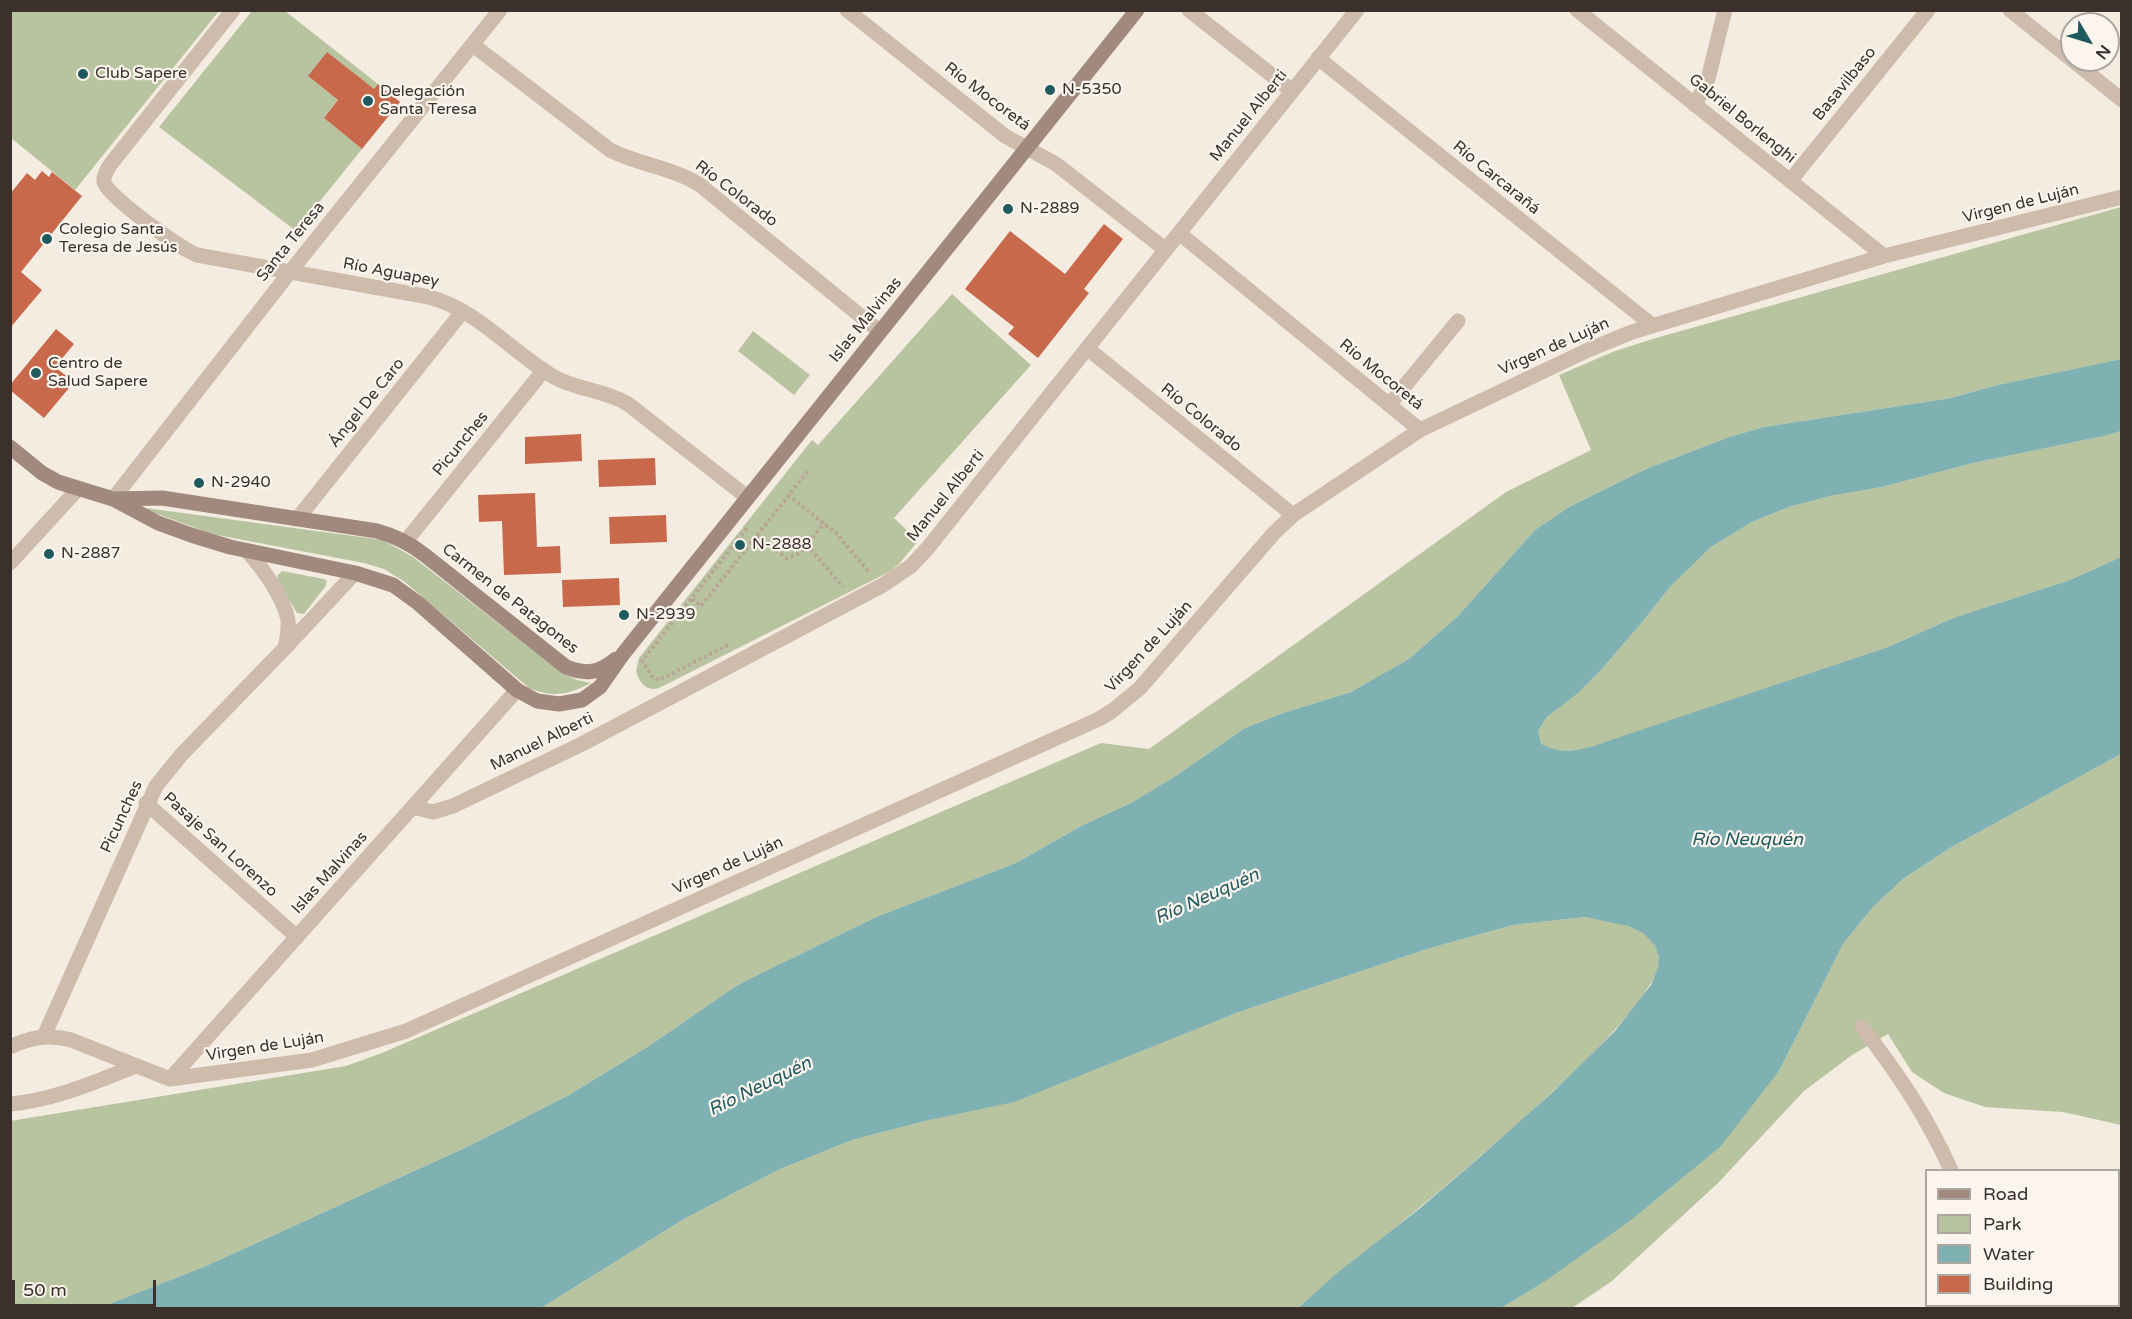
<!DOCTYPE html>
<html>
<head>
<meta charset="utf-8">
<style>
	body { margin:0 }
	#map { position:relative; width:2132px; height:1319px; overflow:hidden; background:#f4ebe1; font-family:"Varela Round",sans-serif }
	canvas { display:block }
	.frame { position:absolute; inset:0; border:12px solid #3b302b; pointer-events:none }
	.legend { position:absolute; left:1925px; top:1169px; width:195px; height:138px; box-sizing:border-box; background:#fbf5ee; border:2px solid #aea6a0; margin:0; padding:8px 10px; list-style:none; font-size:18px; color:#3b302b }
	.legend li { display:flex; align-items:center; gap:12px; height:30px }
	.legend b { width:30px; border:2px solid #aea6a0 }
	.north { position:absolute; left:2060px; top:12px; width:60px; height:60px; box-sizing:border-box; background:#fbf5ee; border:2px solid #aea6a0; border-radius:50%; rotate:128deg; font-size:16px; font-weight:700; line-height:24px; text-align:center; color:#3b302b }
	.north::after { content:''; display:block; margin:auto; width:21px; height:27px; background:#1f5a5e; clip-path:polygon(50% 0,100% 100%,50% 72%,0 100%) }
	.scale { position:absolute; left:12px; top:1280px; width:144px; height:27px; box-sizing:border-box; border:3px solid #3b302b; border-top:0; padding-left:8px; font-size:18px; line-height:21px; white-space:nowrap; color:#3b302b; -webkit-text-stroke:4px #fbf5ee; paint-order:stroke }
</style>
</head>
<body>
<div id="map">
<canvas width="2132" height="1319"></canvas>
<div class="frame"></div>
<ul class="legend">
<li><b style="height:8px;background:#a18a7d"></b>Road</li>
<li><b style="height:16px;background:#b8c4a0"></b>Park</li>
<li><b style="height:16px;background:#7fb0b2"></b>Water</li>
<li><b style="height:16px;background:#c8694b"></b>Building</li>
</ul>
<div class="north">N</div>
<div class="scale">50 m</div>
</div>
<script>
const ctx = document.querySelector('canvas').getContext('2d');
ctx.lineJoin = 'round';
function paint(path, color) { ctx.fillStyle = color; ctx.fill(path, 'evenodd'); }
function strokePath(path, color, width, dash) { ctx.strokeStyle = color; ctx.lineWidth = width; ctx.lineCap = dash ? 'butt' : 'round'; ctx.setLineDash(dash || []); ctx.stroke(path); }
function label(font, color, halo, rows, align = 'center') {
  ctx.font = font + ' "Varela Round",sans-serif'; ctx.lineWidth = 4.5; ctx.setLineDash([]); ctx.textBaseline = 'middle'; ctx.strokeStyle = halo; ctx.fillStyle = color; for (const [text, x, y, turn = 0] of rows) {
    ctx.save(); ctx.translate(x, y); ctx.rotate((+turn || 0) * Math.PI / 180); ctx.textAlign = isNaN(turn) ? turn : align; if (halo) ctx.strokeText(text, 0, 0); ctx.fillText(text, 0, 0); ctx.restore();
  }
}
paint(new Path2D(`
	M10 11 11 10 219 11 75 190 11 138Z
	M252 11H285L378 84 374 89 308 76 338 100 324 118 362 149 296 231 159 127Z
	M2121 207V359L1993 386 1951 398 1764 427 1729 437 1646 469 1569 507 1535 530 1458 616 1409 659 1382 675 1351 692 1283 713 1245 728 1177 775 1131 803 1081 826 1016 863 876 917 736 986 649 1046 569 1095 469 1146 206 1266 99 1308H11L10 1121 346 1066 382 1053 1101 743 1149 749 1506 492 1591 450 1559 375 1615 351 1656 338Z
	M952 294 1031 365 894 518 918 541 899 564 889 572 659 688C647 692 639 683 636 671L639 658 812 440 818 445Z
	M753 331 810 375 794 395 738 351Z
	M2121 431V557L2070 580 1953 618 1888 647 1620 738C1597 744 1553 764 1538 738V731L1547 717 1577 693 1600 671 1639 626 1670 587 1711 547 1752 522 1789 507 1830 496 1882 487 1973 463 2104 436Z
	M138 507 383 540 413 557 562 673 577 680 591 683C567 695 555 698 529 688L405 582 384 569 364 563 212 534Z
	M282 571 324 579 327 581 325 587 304 614 297 613 277 580 278 575Z
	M2121 754V1125L2063 1112 1985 1107 1944 1093 1912 1072 1888 1034 1852 1055 1804 1091 1718 1183 1612 1281 1572 1308H1501L1541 1284 1779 1071 1843 944 1873 907 1903 879 1950 848Z
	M1585 917C1610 922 1657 925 1659 958 1663 1022 1356 1257 1298 1308H541L684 1219 778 1170 852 1140 929 1120 1129 1054 1236 1013 1427 949 1513 925Z`), '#b8c4a0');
paint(new Path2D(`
	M2121 359V431L2104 436 1973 463 1882 487 1830 496 1789 507 1752 522 1711 547 1670 587 1639 626 1600 671 1578 693 1547 717 1538 731 1541 743C1564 760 1595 745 1620 737L1888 647 1953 618 2070 580 2121 557V754L1950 848 1903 879 1873 907 1843 944 1779 1071 1720 1147 1631 1220 1541 1284 1501 1308H1298L1336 1274 1419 1209 1481 1156 1554 1091 1615 1031 1651 985 1658 967 1659 957 1655 945 1643 933 1628 926 1585 917 1513 925 1427 949 1236 1013 1014 1102 929 1120 852 1140 778 1170 684 1219 541 1308H99L206 1266 469 1146 569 1095 649 1046 736 986 762 973 876 917 1016 863 1081 826 1131 803 1177 775 1245 728 1283 713 1351 692 1409 659 1458 616 1535 530 1569 507 1646 469 1729 437 1764 427 1951 398 1993 386Z`), '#7fb0b2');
paint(new Path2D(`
	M327 52 374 89 378 84 400 102 362 149 324 118 338 100 308 76Z
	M42 171 49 177 52 172 82 196 21 272 42 290 10 328V194L27 173 35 180Z
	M1104 224 1123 239 1084 289 1089 293 1038 358 1008 334 1014 327 965 289 1010 231 1065 274Z
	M56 329 74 344 55 367 74 382 44 418 10 390V385Z
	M581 434 582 461 525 464V437Z
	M655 458 656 485 599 487 598 460Z
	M535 493 537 547 560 546 561 573 504 575 502 521 479 522 478 495Z
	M666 515 667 542 610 544 609 517Z
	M619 578 620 605 563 607 562 580Z`), '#c8694b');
strokePath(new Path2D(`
	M788 495 836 533 870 573
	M757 535 786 558 801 553 824 523
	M807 545 843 587
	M692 599 701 606 809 470
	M728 645 659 680 653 678 642 661 748 527`), '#b9a596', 4, [3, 3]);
strokePath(new Path2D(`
	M233 10 110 165C107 170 103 176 104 182 107 196 181 249 197 255L429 297C478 310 511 352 554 377 577 390 605 390 628 404L747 497
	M847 10 1005 136 1056 164 1166 250
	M1189 10 1292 91
	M1577 10 1884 256
	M2010 10 2122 100
	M473 45 610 150C639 165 672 167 700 185L879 331
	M1318 58 1652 325
	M1695 105 1708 79 1725 10
	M1790 181 1928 10
	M1179 233 1420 430
	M1087 348 1293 515
	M1389 405 1458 321
	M113 499 290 272 500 10
	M298 518 463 311
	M406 541 544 370
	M247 551C262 567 284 598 288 620 289 630 287 639 285 648
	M10 563 78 489
	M146 803 297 937
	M413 807 433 812 453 806 582 744 883 585 911 566 927 549 1357 10
	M1862 1027C1899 1075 1926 1115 1951 1170
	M44 1036 156 786 182 754 285 648 355 573
	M10 1047C31 1037 49 1034 71 1040L170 1079 312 1060 406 1031 1099 719 1112 711 1140 688 1274 533 1293 515 1420 430 1588 350 1632 332 1884 256 2122 197
	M170 1079 517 690
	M10 1104C55 1100 95 1082 136 1066
	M2118 1212H2122
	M1959 1306 1960 1308`), '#cdbbac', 15);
strokePath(new Path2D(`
	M10 447 42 473 58 482 113 499 158 523 191 535 230 547 355 573 393 585 418 603 517 690 537 701 559 704 582 700 600 687 623 654 1137 10
	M113 499 162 498 377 531C396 536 411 544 426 556L566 667C586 675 600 673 616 659`), '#a18a7d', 15);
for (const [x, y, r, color] of [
	[83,74,6,"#1f5a5e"],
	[1050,90,6,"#1f5a5e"],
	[368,101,6,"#1f5a5e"],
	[1008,209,6,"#1f5a5e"],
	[47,239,6,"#1f5a5e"],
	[36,373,6,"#1f5a5e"],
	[199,483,6,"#1f5a5e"],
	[740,545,6,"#1f5a5e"],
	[49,554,6,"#1f5a5e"],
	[624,615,6,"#1f5a5e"]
]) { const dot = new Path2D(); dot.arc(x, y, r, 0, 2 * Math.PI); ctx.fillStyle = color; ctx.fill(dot); strokePath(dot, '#fbf5ee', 2); }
label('16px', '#3b302b', '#fbf5ee', [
	["Club Sapere",95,74],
	["N-5350",1062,90],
	["Delegación",380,92],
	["Santa Teresa",380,110],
	["N-2889",1020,209],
	["Colegio Santa",59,230],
	["Teresa de Jesús",59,248],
	["Centro de",48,364],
	["Salud Sapere",48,382],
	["N-2940",211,483],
	["N-2888",752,545],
	["N-2887",61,554],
	["N-2939",636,615]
], 'left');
label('16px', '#3b302b', '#fbf5ee', [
	["Basavilbaso",1845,84,-51],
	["Río Mocoretá",987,97,37],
	["Manuel Alberti",1249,116,-51],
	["Gabriel Borlenghi",1742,119,39],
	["Río Carcarañá",1496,178,39],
	["Río Colorado",736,194,37],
	["Virgen de Luján",2021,204,-14],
	["Santa Teresa",291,242,-51],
	["Río Aguapey",391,273,11],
	["Islas Malvinas",866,320,-51],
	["Virgen de Luján",1554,347,-24],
	["Río Mocoretá",1381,375,39],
	["Ángel De Caro",367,403,-51],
	["Río Colorado",1201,418,39],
	["Picunches",461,444,-51],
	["Manuel Alberti",946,496,-51],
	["Carmen de Patagones",510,599,38],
	["Virgen de Luján",1149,647,-47],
	["Manuel Alberti",542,742,-26],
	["Picunches",122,817,-65],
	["Pasaje San Lorenzo",220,845,42],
	["Virgen de Luján",728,866,-24],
	["Islas Malvinas",330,873,-48],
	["Virgen de Luján",265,1047,-9]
]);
label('italic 18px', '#1f5a5e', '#fbf5ee', [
	["Río Neuquén",1747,840],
	["Río Neuquén",1207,897,-24],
	["Río Neuquén",760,1087,-26]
]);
</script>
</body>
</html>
